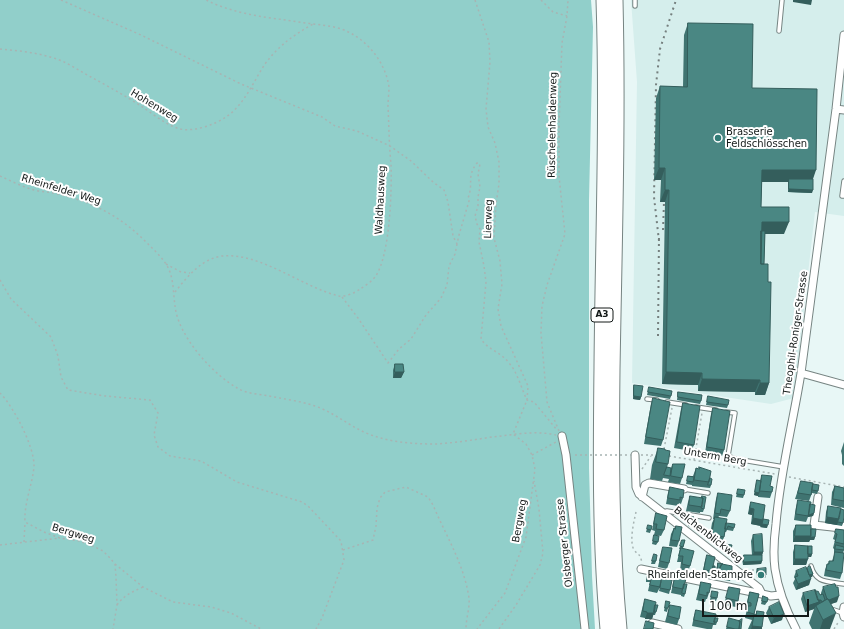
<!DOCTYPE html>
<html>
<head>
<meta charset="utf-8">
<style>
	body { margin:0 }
	#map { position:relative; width:844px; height:629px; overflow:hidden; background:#e8f7f6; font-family:"DejaVu Sans",sans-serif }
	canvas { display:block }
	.scale { position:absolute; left:702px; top:599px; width:107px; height:18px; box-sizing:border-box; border:2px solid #141a19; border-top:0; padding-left:5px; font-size:12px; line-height:14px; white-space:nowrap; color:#141a19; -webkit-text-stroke:3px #fff; paint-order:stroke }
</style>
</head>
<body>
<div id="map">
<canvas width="844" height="629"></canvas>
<div class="scale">100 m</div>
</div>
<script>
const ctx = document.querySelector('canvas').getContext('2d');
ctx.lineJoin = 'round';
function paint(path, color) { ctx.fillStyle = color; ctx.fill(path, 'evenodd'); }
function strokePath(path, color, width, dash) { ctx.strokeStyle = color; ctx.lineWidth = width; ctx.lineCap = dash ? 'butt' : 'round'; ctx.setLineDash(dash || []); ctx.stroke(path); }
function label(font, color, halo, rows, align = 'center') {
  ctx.font = font + ' "DejaVu Sans",sans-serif'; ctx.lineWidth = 4; ctx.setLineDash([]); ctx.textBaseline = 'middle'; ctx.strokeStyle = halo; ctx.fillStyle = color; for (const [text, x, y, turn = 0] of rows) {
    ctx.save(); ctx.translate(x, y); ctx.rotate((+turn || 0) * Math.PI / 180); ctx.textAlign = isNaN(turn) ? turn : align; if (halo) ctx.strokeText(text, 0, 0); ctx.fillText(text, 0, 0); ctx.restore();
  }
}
paint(new Path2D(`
	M631 0H844V216L815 212 794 398 771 404 632 383 637 82Z`), '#d5eeec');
paint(new Path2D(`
	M0 0H591L593 27 589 200V468L592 576 595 629H0Z`), '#91cfca');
const lane = new Path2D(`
	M635 0V6
	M779 31 782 0
	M844 181 842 196H844
	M647 399 657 400
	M667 402 686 405
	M696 407 716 410
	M726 412 735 413 728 456 736 459 784 467
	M684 489 708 493
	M663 512 667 511 709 518
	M811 566C816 584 828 581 844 584
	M831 609 843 613`);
const street = new Path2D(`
	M836 109 844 110
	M801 373 844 385
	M562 436 566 455 585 629
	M635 455 636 487 639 494 759 588 762 594
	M642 497 645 485 649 483 684 489
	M818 497 814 525 841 528 844 526
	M641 569 762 594 771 596 780 595
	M844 607 843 613 844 617
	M652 623 678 629
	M796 629C786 610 778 590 775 569 773 554 774 539 776 524 780 473 793 423 801 373L836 109 844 35`);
const highway = new Path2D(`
	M603 0C607 122 602 245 601 367 600 454 599 542 607 629
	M616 0C619 123 615 247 613 370 612 456 612 543 620 629`);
strokePath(lane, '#768482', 5.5);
strokePath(street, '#768482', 9);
strokePath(highway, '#768482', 15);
strokePath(new Path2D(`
	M61 0 141 35 241 84 322 117 335 126 357 131 390 146 411 161 433 182 444 190 448 202 453 236 457 244 459 235 469 201 468 198C474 183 466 177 477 163L480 164 478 174 480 187 478 197V206L475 216 477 224 480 229 479 242 484 266 486 282 481 339C488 350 501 352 509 363 518 373 521 388 527 400L534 402 557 430
	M475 0 489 42 490 62 486 109 488 127 495 143 499 162V184L496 204 494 238 500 261 502 284 498 309 501 326 528 386 527 400 513 434 526 444 532 455 535 469 526 537 505 593 477 629
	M541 0 553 12 567 16
	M0 49C21 51 42 53 62 61 71 65 80 71 89 76 106 85 124 95 141 106 153 114 166 125 180 129 194 132 214 125 226 117 245 104 253 82 265 64 279 45 294 35 313 24
	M0 176C11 181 23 187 34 190 42 192 50 192 58 194 92 202 118 215 143 239 151 247 160 255 166 264 174 276 173 292 175 306 178 336 213 375 239 389 248 394 259 394 269 396 284 399 300 401 315 406 333 412 348 425 366 433 388 442 411 444 435 444 454 443 473 440 492 437 513 435 535 430 556 435
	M166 264 181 272 190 273
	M0 280 11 299 51 337 58 356 61 377 68 390 105 396 150 400 158 413 154 435 158 447 170 456 201 461 237 482 302 502 308 506 341 541 344 560 322 618 316 629
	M175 292C187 277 201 259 222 256 260 252 302 287 339 296 345 297 355 293 360 289 365 286 371 282 375 277 390 257 392 190 391 164 389 145 389 126 388 106 388 100 389 93 389 87 385 59 362 33 334 27 318 24 302 23 286 20 260 17 230 12 206 0
	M342 297 358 318 388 363 399 349 411 339 426 315 441 298 447 285 449 266 455 254 457 244
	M0 393C14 407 35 448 34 467 32 486 24 503 25 522L44 532 60 538 80 541 95 547 103 551 109 557 115 564 116 577 117 605 113 629
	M559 431 547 402 541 333 542 306 547 285 565 234 559 176V125L562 43 567 16 568 0
	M664 449 672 408
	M532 455 556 442
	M641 455H657
	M669 456 775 474
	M694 460 702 413
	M642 469 651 456
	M789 477 844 487
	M636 512C634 521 629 541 634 550 639 556 640 553 642 563
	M24 542 25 522
	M0 545 60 538
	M343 550 373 540 376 526 377 508 380 498 385 492 406 487 428 497 433 505C446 536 464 564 469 598 470 608 466 618 466 629
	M115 564 143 587 173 602 211 607 231 613 261 629
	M747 570H758
	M117 605C124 595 132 592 143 587
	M499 629 516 605 540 565 543 553 539 509 534 481
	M834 629 839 621`), '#a7b4b3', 1.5, [2, 3]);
strokePath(lane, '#fff', 3.5);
strokePath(street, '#fff', 7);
strokePath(highway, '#fff', 13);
strokePath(new Path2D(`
	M663 230 664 202
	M659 241 654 197 656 85 660 49 676 0
	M658 336 659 236`), '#757f7e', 2, [2, 4]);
strokePath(new Path2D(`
	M575 455H633`), '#a7b4b3', 1.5, [2, 3]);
paint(new Path2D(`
	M688 23 752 88 813 179 812 193 788 192V182H762L761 207 784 234H765L764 264 768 282 769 383 765 395H755V392L698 391V385L662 384 665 202H660L661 180H654L656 98 660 86 683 87 684 35Z
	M395 364 404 372 401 378H393V370Z
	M634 385 641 397 640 400 633 399V388Z
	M649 387 671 396 670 399 647 395Z
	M678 392 701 401 700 404 677 400Z
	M708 396 728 405 727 408 706 405Z
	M653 398 663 440 661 446 644 444 651 404Z
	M683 403 694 445 691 451 674 448 681 409Z
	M713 408 724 450 722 456 705 453 711 414Z
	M844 442V466L842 464V455L841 451Z
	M658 448 665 450 668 464 667 467 671 468 673 464 682 478 680 484 668 482 669 479 663 478 662 481 650 479 652 465Z
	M696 468 710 478 711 485 710 488 692 486V485L686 484 688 476H693Z
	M762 475 770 486 772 492 770 498 758 497V496L754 495 756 483 757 480 760 481Z
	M801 481 813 484 818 491 817 494 812 493 809 501 795 499Z
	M835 486 844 488V508L831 505 832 492Z
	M670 487 683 498 681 504 679 503 678 506 666 504 668 493Z
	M738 489 744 495 743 498 736 497Z
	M718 493 730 511 727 517 719 516 718 518 734 528 733 531 727 530 726 532H725L724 537 722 543 709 541 712 523 714 519H713L716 499Z
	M690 496 704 509 703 512H700V513L686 511 688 502Z
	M798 500 810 504 814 513 813 516 808 517 806 522 794 520 796 507Z
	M751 502 763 519 767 528 760 527 761 526 751 524 752 515 748 514 749 508Z
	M828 506 843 523 842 526 825 523 826 512Z
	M656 513 664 530 661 536 654 535 655 531 652 530 654 520Z
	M690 516 693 524 692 527 688 526Z
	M648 525 651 530 650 533 646 532Z
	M796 525 811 529 815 537 814 540H810L809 542H793V531Z
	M676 526 679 541 677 547 669 546 671 534 674 528 675 529Z
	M836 529 844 530V550L843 553 842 573 840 579 824 576 825 570 827 564H828L829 561H832L835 552H834V549L833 548 835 540 833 539Z
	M654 535 658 542 656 545 652 544Z
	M753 535 763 552 762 556V561L761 564 743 565 742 559 744 555H752L751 541Z
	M682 540H685L683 548 690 566 688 572 680 570 681 562H677L680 549H679Z
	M725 544 731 549 730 552 723 551Z
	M795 545 812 554 811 557H808L806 565H793V552Z
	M663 547 669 563 667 569 658 567 661 553Z
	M654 554 656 561 655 564H651Z
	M707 555 715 568 716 569 718 563 732 575 730 581 702 576 705 561Z
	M807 568 813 574 812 577H810L809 585 796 590 793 583 795 579 794 577 796 571Z
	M757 569 766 575 765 578H757L756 572Z
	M653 573 660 587 657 593 648 591 650 582H646V578L648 575 651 576Z
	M675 577 684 584 685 594 684 597 681 596V595L671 593 673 583Z
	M662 578 670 590 669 594 659 591Z
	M701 582 709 593 707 599H706L705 602 696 600 699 588Z
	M729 587 738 601 736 607 724 605 727 593Z
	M823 587 837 602 831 604 830 629H812L809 623 814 609 805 612 801 599 803 593 820 595 821 594V593Z
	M712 591 717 598 716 601 710 600Z
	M750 592 759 594 754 614 755 615 757 611 762 629H748L752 620 745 618 747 609 746 608 748 598Z
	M763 596 767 602 765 605 761 604Z
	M645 599 655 605 656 612 655 615H653L652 619H645V618L640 617 643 605Z
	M666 601 668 608 667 612 664 611Z
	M670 605 679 619 677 625 665 622 668 611Z
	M769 607 782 620 771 624 766 613Z
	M696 610 715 618 717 622 716 625H713L712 629H707L692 626 694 616Z
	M729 618 741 629H726Z`), '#407471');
paint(new Path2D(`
	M793 0H812L811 5 793 2Z
	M659 168H665L661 180H654Z
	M762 170H816L812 182 789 179 788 182H758Z
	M789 189 813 190 812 193 788 192Z
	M665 190H669L665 202H660Z
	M762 222H789L784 234H758Z
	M395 372H404L401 378H393Z
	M666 372 702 373 698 385 662 384Z
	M702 379 760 380 755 392 698 391Z
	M760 383H769L765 395H755Z
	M634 396 641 397 640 400 633 399Z
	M755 492 759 493 758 496 754 495Z
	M750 508 754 509 752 515 748 514Z
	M814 513 813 516 808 517V515Z
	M827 517 839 519 837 525 825 523Z
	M753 518 763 520 768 525 767 528 760 527 761 526 751 524Z
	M795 536H811L815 537 814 540H810L809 542H793Z
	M754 552H763L761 558H752Z
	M807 554H812L811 557H806Z
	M795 559H808L806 565H793Z
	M762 561 761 564 743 565 744 562Z
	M813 574 812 577 807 579 808 576Z
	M758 575H766L765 578H757Z
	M811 579 809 585 796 590 798 584Z
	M839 596 837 602 825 606 827 600Z
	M816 599 821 600 820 603H819L817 608 816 606 814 609 805 612 807 606Z
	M647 613H654L652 619H645Z
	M836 613 830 629H820L823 620Z
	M784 614 782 620 771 624 774 618Z
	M752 626 762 627V629H751Z`), '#345e5c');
const building = new Path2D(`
	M688 23 753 24 752 88 817 89 816 170H762L761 207H789V222H762L761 264H768V282H771L769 383H760V380L702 379V373L666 372 669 190H665V168H659L660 86 687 87Z
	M789 179H813V190L789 189Z
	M761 231H765L764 264H761Z
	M395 364H403L404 372H395Z
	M634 385 643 386 641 397 634 396Z
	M649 387 672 391 671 396 648 392Z
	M678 392 702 395 701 401 678 397Z
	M708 396 729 400 728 405 707 402Z
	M653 398 670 402 663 440 646 437Z
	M683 403 700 406 694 445 677 442Z
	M713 408 730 411 724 450 707 447Z
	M658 448 665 449V450L670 451 668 464 656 462Z
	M673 464H685L682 478 671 476Z
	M667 467 671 468 670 476 664 475Z
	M699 467 711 471 709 482 694 480 696 468 699 469Z
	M762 475 772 476 770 486 773 487 772 492 760 491Z
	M688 476 694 477 693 482 687 481Z
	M710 478 712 479 711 485H708Z
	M757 480 761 481 759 493 755 492Z
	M801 481 813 483 811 495 798 493Z
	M813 484 819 485 818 491 812 490Z
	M835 486 844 488V501L833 499Z
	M670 487 684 490 683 498 680 497V500L668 498Z
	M738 489 745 490 744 495 737 494Z
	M718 493 732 495 730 511 721 509 720 514 715 513Z
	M690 496 703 498 702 507 689 505Z
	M702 496 706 497 704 509 701 508 703 498H702Z
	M798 500 811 502 808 516 796 514Z
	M751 502 765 505 763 520 753 518 754 509 750 508Z
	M810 504 815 505 814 513 809 515Z
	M828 506 841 508 839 519 827 517Z
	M841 509 844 510V516L843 523 838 522Z
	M656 513 667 516 664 530 656 529 657 524H654Z
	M690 516 694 517 693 524 689 523Z
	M715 517 727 519 724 537 712 535Z
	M763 519 769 520 768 525 762 524 763 520Z
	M726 523 735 524 734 528 728 526 727 529H725Z
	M648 525 652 526 651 530 647 529Z
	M796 525H811V536H795Z
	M676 526 682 527 679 541 671 540 674 528 675 529Z
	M811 529H816L815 537H811Z
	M836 529 844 530V544L835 542 837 534 835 533Z
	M762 534 763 552H754L753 535Z
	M654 535 659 536 658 542 653 541Z
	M682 540H685L683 547 680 546Z
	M725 544 732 545 731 549 724 548Z
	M795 545 808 546V559H795Z
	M836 545 844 547V550L835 549Z
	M808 546H812V554H808Z
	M663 547 672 548 669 563 660 561Z
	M681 548 694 551 690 566 682 564 683 556H679Z
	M835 552 844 553 842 573 826 570 827 564H829V561H833Z
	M654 554 657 555 656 561H652Z
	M707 555 715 557 712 571 704 570Z
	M744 555H762V561L744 562Z
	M718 563 723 564H722L719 570H718L717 575 711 574 713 566H715V568L717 569Z
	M722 564 732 566V575L718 572Z
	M810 566 813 574 809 575 807 568Z
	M806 567 811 579 798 584 795 577 798 576 796 571Z
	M766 568V575H758L757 569Z
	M653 573 662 575 660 587 650 585Z
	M648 575H651V579H647Z
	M675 577 686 579 683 589 673 587Z
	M662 578 672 580 670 590 660 588Z
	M701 582 711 584 709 593 707 592V596L699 594Z
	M684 584H687L685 594 682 593Z
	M835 584 836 587H838L839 596 829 600 828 599H827L823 587Z
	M729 587 740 589 738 601 726 598Z
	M815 590 819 602 807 606 803 593Z
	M815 590H816V592L818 591 820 595 823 594 825 600 822 602 821 600H818Z
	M712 591 718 592 717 598 711 597Z
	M750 592 759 594 754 614 747 612 748 606H751V603L748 602Z
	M763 596 768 598 767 602 762 601Z
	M645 599 656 602 654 613H647V612L643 611Z
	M828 599 836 613 823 620 816 606Z
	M666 601 670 602 668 608H665Z
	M779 602 784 614 774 618 769 607Z
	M655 605H658L656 612H654Z
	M670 605 681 607 679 619 668 616Z
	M696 610 716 614 714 624 694 620Z
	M757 611 764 612 762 627 752 626 754 614 756 615Z
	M715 618H718L717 622H714Z
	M729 618 740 621 739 629H735L727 627Z
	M742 619 741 629H739L740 621H739Z
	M646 621 654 623 653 629H644Z`);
paint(building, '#4a8783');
strokePath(building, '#345e5c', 1);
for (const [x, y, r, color] of [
	[718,138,4,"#327b76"],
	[761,575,4,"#327b76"]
]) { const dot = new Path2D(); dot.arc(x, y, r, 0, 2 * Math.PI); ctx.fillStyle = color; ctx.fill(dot); strokePath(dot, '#fff', 1.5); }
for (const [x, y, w] of [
	[602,315,22]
]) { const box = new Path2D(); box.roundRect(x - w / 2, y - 7, w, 14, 3); ctx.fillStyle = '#fff'; ctx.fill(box); strokePath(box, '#141a19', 1); }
label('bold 9px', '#141a19', null, [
	["A3",602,315]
]);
label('10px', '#141a19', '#fff', [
	["Hohenweg",154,106,31],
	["Rüschelenhaldenweg",553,125,-89],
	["Rheinfelder Weg",61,190,17],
	["Waldhausweg",381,200,-87],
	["Lierweg",489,219,-88],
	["Theophil-Roniger-Strasse",796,333,-82],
	["Unterm Berg",715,457,10],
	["Bergweg",520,521,-80],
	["Bergweg",73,534,17],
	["Belchenblickweg",708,535,38],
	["Olsberger Strasse",565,543,-96]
]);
label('10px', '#141a19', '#fff', [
	["Brasserie",726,132],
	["Feldschlösschen",726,144],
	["Rheinfelden-Stampfe",753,575,"right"]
], 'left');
</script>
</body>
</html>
